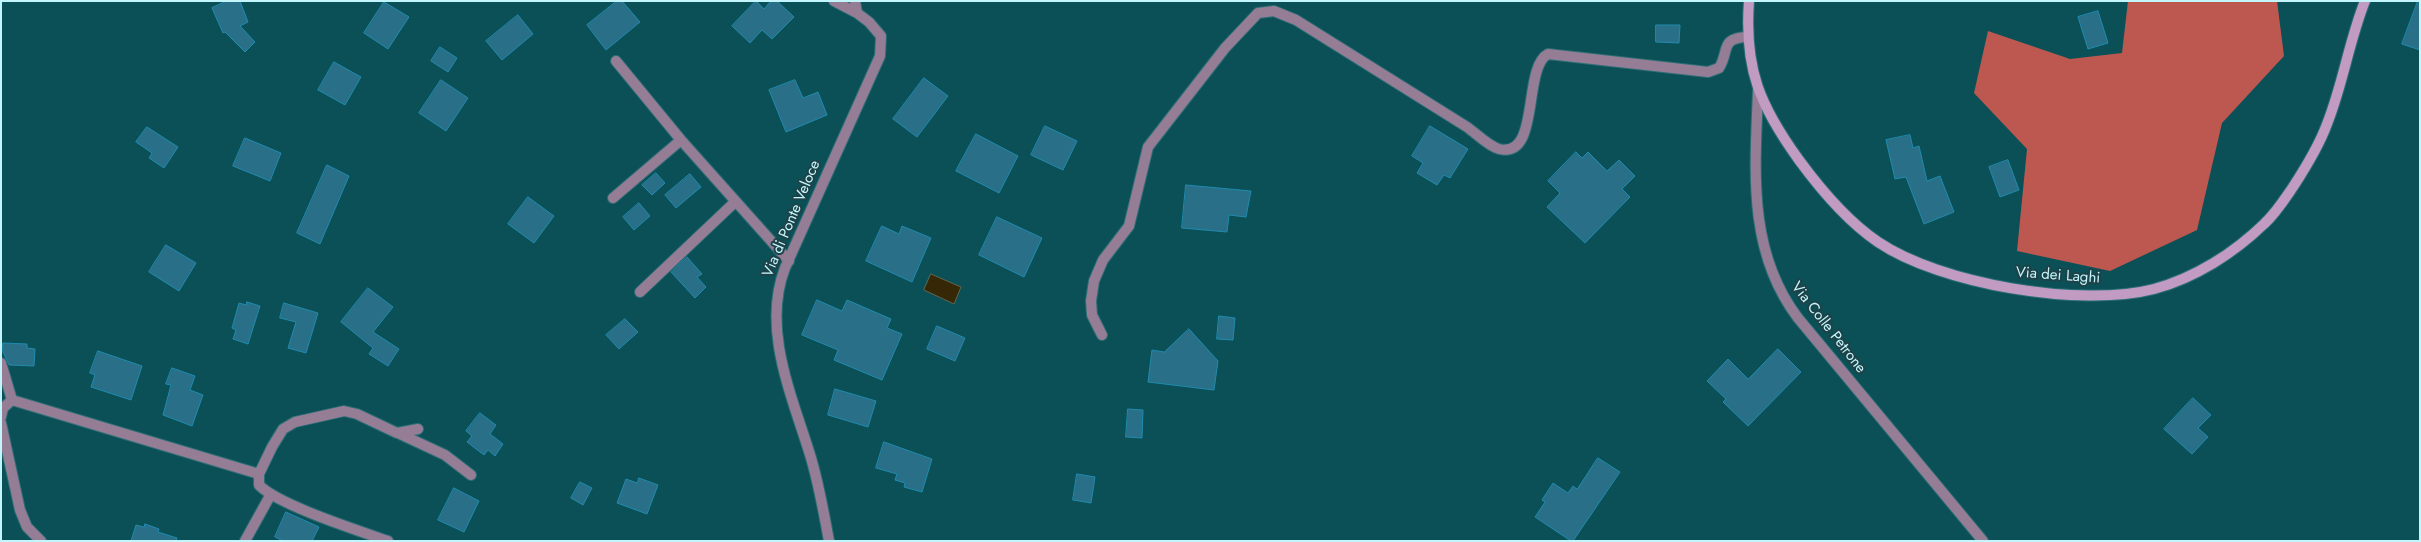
<!DOCTYPE html>
<html>
<head>
<meta charset="utf-8">
<style>
	body { margin:0 }
	#map { position:relative; width:2421px; height:542px; overflow:hidden; background:#0c5057; font-family:Jost,sans-serif }
	canvas { display:block }
	.frame { position:absolute; inset:0; border:2px solid #c3f6fc; pointer-events:none }
</style>
</head>
<body>
<div id="map">
<canvas width="2421" height="542"></canvas>
<div class="frame"></div>
</div>
<script>
const ctx = document.querySelector('canvas').getContext('2d');
ctx.lineJoin = 'round';
function paint(path, color) { ctx.fillStyle = color; ctx.fill(path, 'evenodd'); }
function strokePath(path, color, width, dash) { ctx.strokeStyle = color; ctx.lineWidth = width; ctx.lineCap = dash ? 'butt' : 'round'; ctx.setLineDash(dash || []); ctx.stroke(path); }
function label(font, color, halo, rows, align = 'center') {
  ctx.font = font + ' Jost,sans-serif'; ctx.lineWidth = 4; ctx.setLineDash([]); ctx.textBaseline = 'middle'; ctx.strokeStyle = halo; ctx.fillStyle = color; for (const [text, x, y, turn = 0] of rows) {
    ctx.save(); ctx.translate(x, y); ctx.rotate((+turn || 0) * Math.PI / 180); ctx.textAlign = isNaN(turn) ? turn : align; if (halo) ctx.strokeText(text, 0, 0); ctx.fillText(text, 0, 0); ctx.restore();
  }
}
paint(new Path2D(`
	M2128 1H2277L2284 56 2222 123 2197 230 2110 271 2017 251 2027 149 1974 93 1988 31 2070 59 2122 53Z`), '#bd5851');
const water = new Path2D(`
	M931 274 961 287 954 304 924 290Z`);
paint(water, '#362806');
strokePath(water, '#606650', 1);
const building = new Path2D(`
	M227 1H240L248 22 240 26 255 42 245 52 225 32 223 33 212 8Z
	M617 1H622L640 22 606 50 587 25Z
	M756 1 764 9 771 1H777L794 17 772 39 762 30 750 43 732 26Z
	M2418 1 2420 2V50L2402 44Z
	M384 2 409 17 388 49 364 33Z
	M2098 11 2108 43 2088 49 2078 17Z
	M518 15 533 34 502 60 486 41Z
	M1656 25H1680L1679 43 1656 42Z
	M440 47 457 58 448 72 431 61Z
	M334 62 361 77 345 105 318 90Z
	M924 78 948 96 917 137 893 119Z
	M441 80 468 98 446 131 419 113Z
	M795 80 803 98 818 92 827 115 786 132 769 90Z
	M1045 126 1077 141 1063 170 1031 155Z
	M1430 126 1468 149 1450 178 1444 175 1437 185 1417 173 1423 163 1412 156Z
	M147 127 178 147 164 168 149 158 152 153 136 142Z
	M976 134 1018 156 999 193 956 171Z
	M1910 135 1913 148 1919 146 1927 181 1940 176 1954 212 1924 224 1906 177 1895 179 1886 140Z
	M245 138 281 153 270 181 233 166Z
	M1576 152 1582 158 1588 152 1607 171 1619 160 1635 176 1622 189 1630 197 1585 243 1547 207 1560 193 1548 181Z
	M2008 160 2019 190 2000 197 1989 167Z
	M327 165 349 176 320 244 297 233Z
	M656 173 665 183 652 195 642 185Z
	M690 174 701 187 676 208 665 195Z
	M1186 185 1251 191 1246 217 1229 215 1227 232 1182 228Z
	M528 197 554 216 534 243 508 224Z
	M639 203 650 216 634 230 623 217Z
	M997 217 1042 238 1024 277 979 255Z
	M882 226 899 234 902 226 931 238 912 282 866 261Z
	M166 245 196 263 179 291 149 272Z
	M687 257 702 274 697 277 706 287 695 298 671 272Z
	M368 288 393 307 373 332 399 349 388 366 369 354 373 348 341 322Z
	M817 300 842 311 847 300 891 319 887 328 902 334 882 380 834 360 838 350 802 335Z
	M247 302 260 306 248 344 233 339 236 330 232 328 239 303 246 305Z
	M284 303 318 313 306 353 288 348 296 322 280 318Z
	M1219 316 1235 318 1233 340 1217 339Z
	M625 319 638 332 619 349 606 335Z
	M937 326 965 338 955 361 927 349Z
	M1189 329 1218 361 1214 390 1148 382 1152 350 1164 352Z
	M3 343 27 344V348L35 349 34 366 9 365 3 352Z
	M1778 349 1801 372 1748 426 1723 402 1726 399 1707 381 1728 359 1748 379Z
	M98 351 142 366 131 400 91 387 95 375 90 373Z
	M172 368 195 376 190 390 203 395 192 426 163 415 171 385 166 384Z
	M835 389 876 401 868 427 828 415Z
	M2193 398 2211 415 2198 428 2208 437 2192 454 2164 429Z
	M1128 409 1143 410 1142 438 1126 437Z
	M480 413 496 425 490 434 503 444 495 456 488 450 484 455 467 442 472 436 466 431Z
	M884 442 932 459 922 492 904 487 905 483 895 480 897 474 876 468Z
	M1598 458 1620 472 1573 541H1571L1535 517 1545 502 1542 500 1553 483 1568 493 1573 486 1577 489Z
	M1077 474 1095 477 1091 503 1073 500Z
	M639 478 658 485 647 514 617 503 626 479 637 483Z
	M580 482 592 488 583 505 571 498Z
	M454 488 479 501 464 532 438 520Z
	M286 512 319 527 312 541H283L275 537Z
	M145 524 159 529 158 532 177 538 176 541H131L136 525 144 527Z`);
paint(building, '#2a6f88');
strokePath(building, '#1f8bae', 1);
const street = new Path2D(`
	M834 1 857 13 855 1
	M616 61 681 140 789 261
	M1758 91C1755 170 1747 251 1798 318L1983 541
	M613 198 681 140
	M640 292 735 202
	M1102 335 1092 315 1091 301 1094 281 1103 260 1129 226 1148 147 1225 48 1258 13 1274 11 1296 20 1467 127C1477 134 1488 146 1499 149 1541 159 1522 68 1548 54L1708 72 1719 68C1730 51 1719 38 1748 37
	M1 363 12 400 259 474
	M1 417 3 408 12 400
	M1 423 20 510 27 527 41 541
	M400 434 445 455 471 475
	M245 541 271 494
	M388 541C360 531 278 505 259 485V474L272 447 283 429 295 422 344 411 357 414 397 433 418 429
	M829 541C824 513 819 485 811 458 793 398 761 330 785 268L880 56 881 36 869 22 857 13`);
const secondary = new Path2D(`
	M1749 1C1744 69 1760 106 1799 160 1821 190 1847 221 1878 242 1940 284 2081 308 2154 289 2195 278 2234 253 2264 224 2276 213 2284 200 2293 187 2306 167 2319 146 2327 124 2343 84 2349 41 2365 1`);
strokePath(street, '#2d6e75', 12);
strokePath(secondary, '#2d6e75', 12);
strokePath(street, '#967d96', 10);
strokePath(secondary, '#c29bc3', 10);
label('15px', '#c3f6fc', '#1e4247', [
	["Via di Ponte Veloce",792,219,-67],
	["Via dei Laghi",2058,276,4],
	["Via Colle Petrone",1828,328,52]
]);
</script>
</body>
</html>
